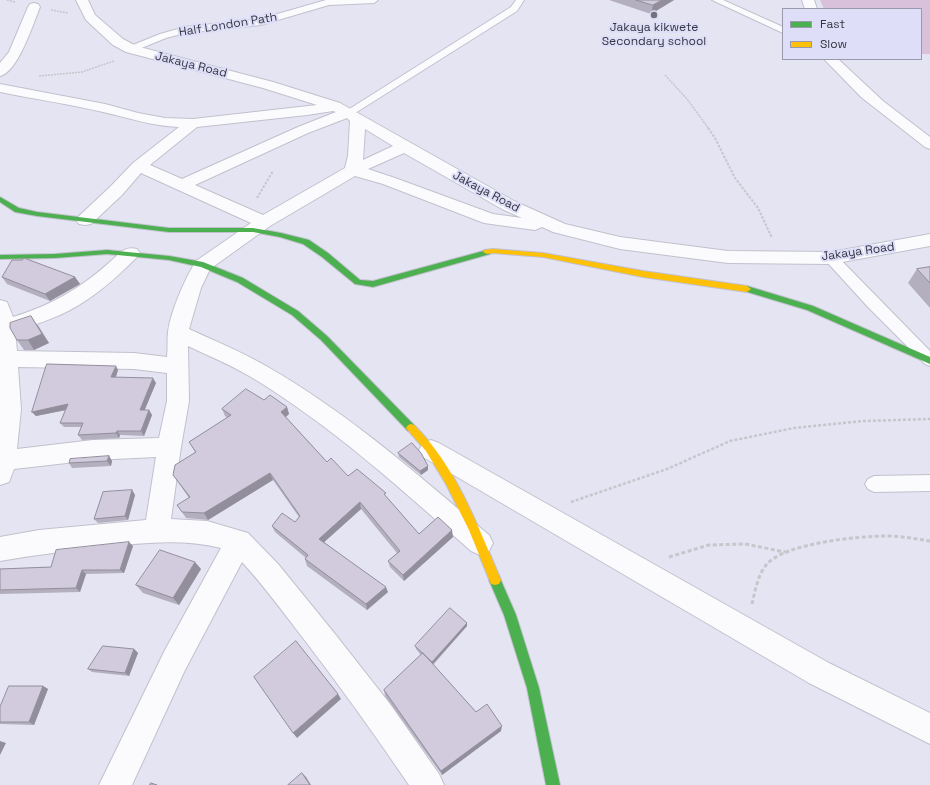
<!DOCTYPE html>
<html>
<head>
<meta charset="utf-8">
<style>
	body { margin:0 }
	#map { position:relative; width:930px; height:785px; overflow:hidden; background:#e4e4f3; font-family:"Space Grotesk",sans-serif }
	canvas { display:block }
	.legend { position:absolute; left:782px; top:8px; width:140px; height:52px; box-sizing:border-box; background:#dedef9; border:1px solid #9a9aaf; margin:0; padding:5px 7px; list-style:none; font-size:12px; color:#353540 }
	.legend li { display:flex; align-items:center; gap:8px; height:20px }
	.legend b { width:20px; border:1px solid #9a9aaf }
</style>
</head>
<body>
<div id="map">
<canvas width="930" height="785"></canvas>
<ul class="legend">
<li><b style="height:5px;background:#4caf50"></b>Fast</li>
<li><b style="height:5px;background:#ffc107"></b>Slow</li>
</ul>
</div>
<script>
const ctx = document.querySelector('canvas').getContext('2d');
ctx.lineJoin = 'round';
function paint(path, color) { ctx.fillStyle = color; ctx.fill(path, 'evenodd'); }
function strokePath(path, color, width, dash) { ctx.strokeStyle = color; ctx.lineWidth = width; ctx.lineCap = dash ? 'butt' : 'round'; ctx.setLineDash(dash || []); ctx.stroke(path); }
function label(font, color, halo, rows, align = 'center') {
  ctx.font = font + ' "Space Grotesk",sans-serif'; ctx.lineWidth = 4; ctx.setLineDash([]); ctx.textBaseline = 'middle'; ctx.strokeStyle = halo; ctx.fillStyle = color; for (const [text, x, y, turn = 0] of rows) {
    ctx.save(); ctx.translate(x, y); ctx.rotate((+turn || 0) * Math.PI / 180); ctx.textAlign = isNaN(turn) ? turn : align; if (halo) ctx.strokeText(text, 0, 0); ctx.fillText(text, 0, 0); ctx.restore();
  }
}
paint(new Path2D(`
	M820 0H930V54H921V9H824Z`), '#dac1db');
const lane = new Path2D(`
	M326 0H378L374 3 329 5 261 25 185 33 166 38 134 51H128L126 49 128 47 160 34 185 27 260 19Z
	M516 0H524L517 11 352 115H344L343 113 511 7Z
	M712 0H723L783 27V33Z
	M831 254 836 255 930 351V366L925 364 868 307 826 261 824 258 826 255Z
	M930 475V491L874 492 868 489 865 484 868 479 874 476Z`);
const street = new Path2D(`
	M76 0H88L95 15 123 39 136 46 273 82 340 103 514 201 565 224 620 237 728 251 831 252 930 234V246L831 264 728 263 620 249 553 232 542 227 535 230 484 223 383 184 355 176 270 226 210 269 201 288 189 329C215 341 242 352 266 366 347 412 418 475 489 535L493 543 489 551 480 555 471 551C401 489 332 426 251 377 231 365 209 356 188 346L189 401 181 447 171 519 207 521 248 533 278 564 335 634 390 704 439 774 444 785H409C375 735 340 686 303 638 283 612 264 586 242 562L185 670 132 785H99L165 650 221 548C182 538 142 543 103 547 68 551 34 555 0 561V537L39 530 146 520 156 457 93 460 14 469 9 482 0 485V300L7 302 13 317C52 305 81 288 111 261 120 253 125 246 137 249L140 253 137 257C117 277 95 297 70 310 53 319 34 325 15 331L17 351 134 353 167 357C168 349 167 340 168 332 171 310 185 279 196 261L251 223 141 173 122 195 91 224 85 225 79 224 76 220 79 216 110 187 133 163 179 127C152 126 129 118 103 112 69 104 34 99 0 92V84L105 104 138 113 165 118 193 119 317 105 263 88 126 52 113 45 86 20ZM333 111 336 112 298 127 182 179 150 165 197 127 307 115ZM347 118 350 121 348 156 345 168 263 215 195 185 308 133ZM365 129 393 146 363 160ZM404 153 502 209 522 218 493 214 395 178 368 169ZM18 367 134 369 167 373V401L159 438 93 440 17 449 21 409Z
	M802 0H814L817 9H805Z
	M34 3 38 4 40 7C33 24 18 72 0 76V63L9 52 28 7 30 4Z
	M824 59H838L883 101 930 137V149L925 147 861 97Z
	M431 440 439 443 829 663 930 713V744L809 683 423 457 419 450 423 443Z`);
const fast = new Path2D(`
	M0 197 19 208 37 212 169 228H253L281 233 309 240 328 253 360 280 373 281 487 250 491 252 490 254 373 287 355 284 322 257 303 244 280 237 253 232H169L37 216 15 212 0 202Z
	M107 250 169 256 203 262 243 278 298 311 327 336 414 425 416 428 414 431H408L321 340 292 315 237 282 201 267 169 260 107 254 55 258 0 259V255L55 254Z
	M747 286 813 306 930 357V364L807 310 744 291 743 289 744 287Z
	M495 575 499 576 516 615 539 688 560 785H546L527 688 504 615 489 580 491 576Z`);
const slow = new Path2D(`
	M493 249 543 253 643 271 747 286 751 289 747 292 643 277 543 257 493 253 487 254 483 252 484 250Z
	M411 424 414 425C456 466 478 527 501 580L499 584 495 585 491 584 469 530 446 484 426 451 406 428 408 425Z`);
strokePath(lane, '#c1c1cd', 2);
strokePath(street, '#c1c1cd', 2);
strokePath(fast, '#c1c1cd', 2);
strokePath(slow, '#c1c1cd', 2);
strokePath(new Path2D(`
	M7 0 15 2
	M51 10 68 13
	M665 75 687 99 709 129
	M39 76 82 72 114 61`), '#c6c6cc', 1.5, [2, 1]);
strokePath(new Path2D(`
	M708 128 715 138 735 178 758 208 772 238
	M257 198 273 171`), '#c6c6cc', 2, [2.5, 1.5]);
strokePath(new Path2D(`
	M571 502 667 469 730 441 794 428 864 421 930 419`), '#c6c6cc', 2.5, [3, 2]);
strokePath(new Path2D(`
	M669 557 709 545 745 544 785 552
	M752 604C755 591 758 574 767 564 786 543 859 536 887 536 902 536 916 539 930 541`), '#c6c6cc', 3, [4, 2.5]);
paint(lane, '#fbfbfd');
paint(street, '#fbfbfd');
paint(fast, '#4caf50');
paint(slow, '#ffc107');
paint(new Path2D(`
	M609 0H674L651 14Z
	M930 267V308L908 283 917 269Z
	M2 277H75L80 284 50 301 7 284Z
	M38 325 49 343 34 350H24L17 340Z
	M118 370 116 377 156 383 144 410H149L152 415 144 436 120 435 119 438 82 440 78 435 81 427H64L60 423 66 410 36 416 32 412Z
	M264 400 287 407 289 414 286 417 327 462 348 476 387 498 419 534 453 537 404 581 390 567 388 561 397 553 361 509 324 542 388 592 367 610 307 566 305 559 306 558 275 532 272 526 295 522 299 517 273 480 208 520 186 518 182 512 189 498 173 475 195 452 189 442 228 418 225 416 222 409Z
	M398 453 428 466V470L421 475 399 457Z
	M109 456 112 461 111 466 72 468 69 463Z
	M132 490 135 495 128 520 98 523 94 519Z
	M133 546 124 573 86 574 80 592 0 594V569L51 567Z
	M201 569 179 605 143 593 136 585Z
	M467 623V626L433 665 476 712 501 731 442 775 385 696 384 690 421 655 416 649 415 646Z
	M134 649 138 653 129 676 92 672 88 669Z
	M43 686 48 689 34 725 0 724V707Z`), '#b4afbe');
paint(new Path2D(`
	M662 0H674L651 14 653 5Z
	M75 277 80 284 50 301 45 294Z
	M31 316 49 343 34 350 28 340Z
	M116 366 118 370 114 382 111 377Z
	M153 378 156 383 143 414 140 410Z
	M68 404 71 409 36 416 32 412Z
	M287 407 289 414 283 419 281 412Z
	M149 410 152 415 144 436 141 431Z
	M117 431 120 435 119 438 116 433Z
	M109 456 112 461 111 466 107 461Z
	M428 466V470L421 475 420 471Z
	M270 473 273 480 208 520 204 513Z
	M132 490 135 495 128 520 125 516Z
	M360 502 361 509 321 545 319 539Z
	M452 530 453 537 404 581 403 575Z
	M129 542 133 546 124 573 120 570Z
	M195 562 201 569 179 605 173 598Z
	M82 570 86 574 80 592 76 588Z
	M386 587 388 592 367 610 366 604Z
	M467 623V626L432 665V662Z
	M134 649 138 653 129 676 125 673Z
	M43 686 48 689 34 725 29 722Z
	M338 694 341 699 297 738 293 733Z
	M502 726 501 731 442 775 441 771Z
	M0 741 6 743 0 755Z
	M302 773 306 777 311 785H310Z`), '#928e9b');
const building = new Path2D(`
	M636 0H662L653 5Z
	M24 258 75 277 45 294 2 277 12 260H22Z
	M930 267V283L917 269Z
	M31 316 42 334 28 340H17L10 328V323Z
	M47 364 116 366 111 377 153 378 140 410H149L141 431H117L116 433 78 435 83 423H60L68 404 32 412Z
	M246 389 264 400 270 395 287 407 281 412 327 462 331 458 348 476 357 469 386 493 384 494 419 534 438 517 452 530 403 575 388 561 400 551 360 502 319 539 386 587 366 604 305 559 308 555 272 526 282 513 295 522 300 516 270 473 204 513 182 512 177 505 190 497 173 475 175 465 196 452 189 442 231 415 222 409Z
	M412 443 421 453 428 466 420 471 398 453Z
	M109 456 107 461 69 463 70 459Z
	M132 490 125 516 94 519 103 492Z
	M129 542 120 570H82L76 588 0 590V569L51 567 56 550Z
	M160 550 195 562 173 598 136 585Z
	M450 608 467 623 432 662 415 646Z
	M296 641 338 694 293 733 254 677Z
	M103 646 134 649 125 673 88 669Z
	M423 653 476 712 487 704 502 726 441 771 384 690Z
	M9 686H43L29 722H0V707Z
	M302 773 310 785H288Z
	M151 783 157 785H150Z`);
paint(building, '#d1cbdd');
strokePath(building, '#928e9b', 1);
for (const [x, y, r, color] of [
	[654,15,4,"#72727f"]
]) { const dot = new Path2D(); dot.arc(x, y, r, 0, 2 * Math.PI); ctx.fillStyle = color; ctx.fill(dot); strokePath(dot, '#dedef9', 1.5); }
label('12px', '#353540', '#dedef9', [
	["Half London Path",228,25,-9],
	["Jakaya Road",191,65,14],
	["Jakaya Road",486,192,28],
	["Jakaya Road",858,252,-8]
]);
label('12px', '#353540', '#dedef9', [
	["Jakaya kikwete",654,28],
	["Secondary school",654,42]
]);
</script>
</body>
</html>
